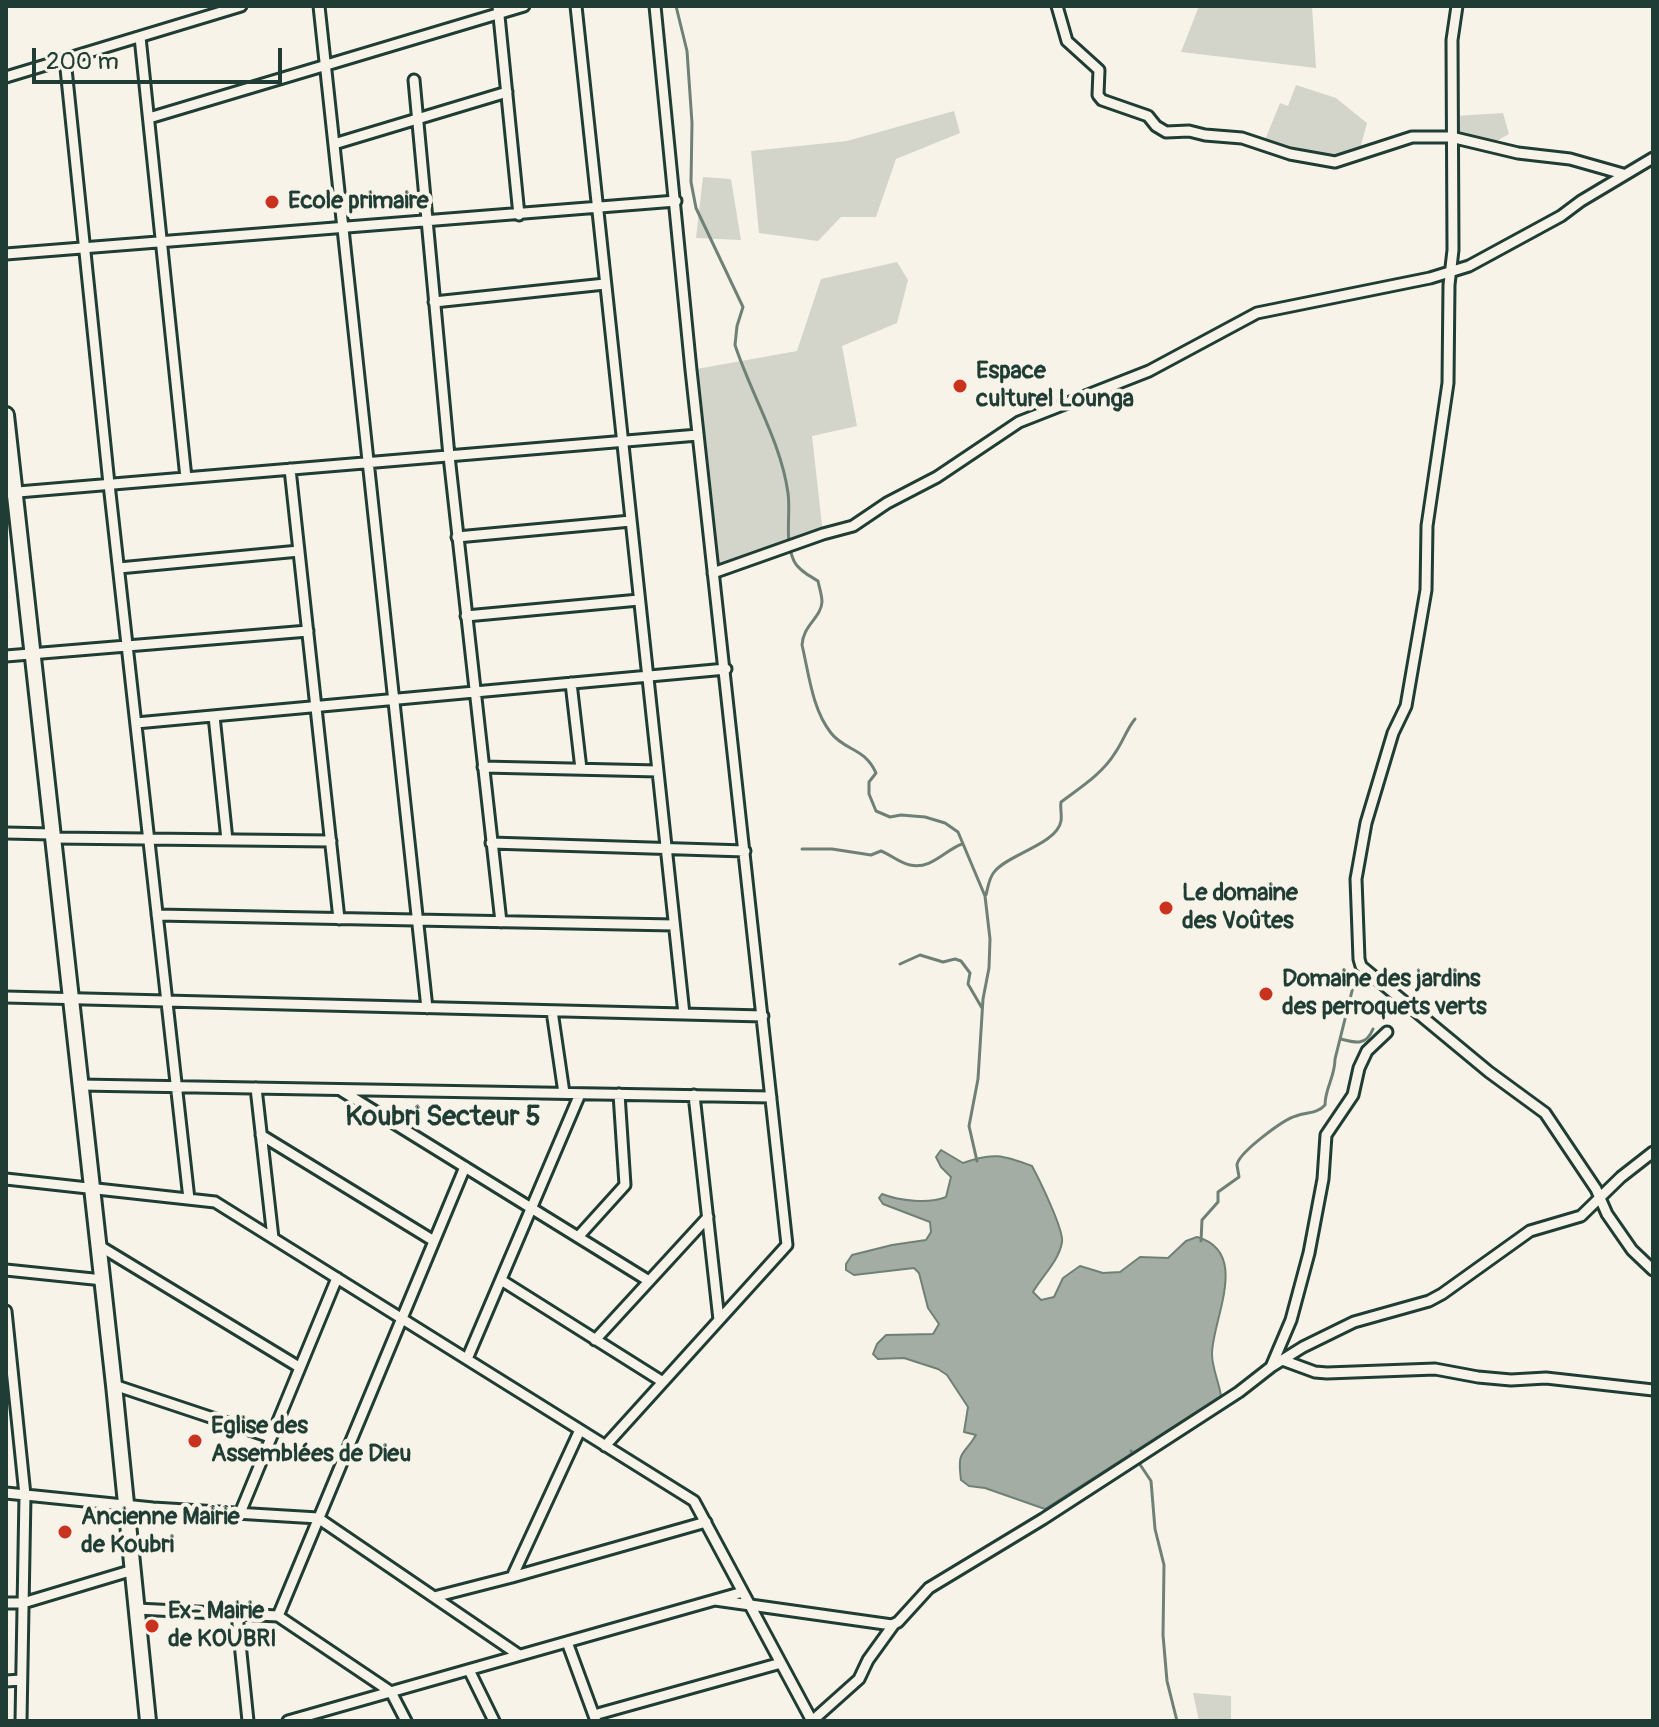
<!DOCTYPE html>
<html>
<head>
<meta charset="utf-8">
<style>
	body { margin:0 }
	#map { position:relative; width:1659px; height:1727px; overflow:hidden; background:#f7f3e8; font-family:Pangolin,sans-serif }
	canvas { display:block }
	.frame { position:absolute; inset:0; border:8px solid #1f3d34; pointer-events:none }
	.scale { position:absolute; left:32px; top:48px; width:250px; height:36px; box-sizing:border-box; border:4px solid #1f3d34; border-top:0; padding-left:10px; font-size:24px; line-height:28px; white-space:nowrap; color:#1f3d34; -webkit-text-stroke:6px #f7f3e8; paint-order:stroke }
</style>
</head>
<body>
<div id="map">
<canvas width="1659" height="1727"></canvas>
<div class="frame"></div>
<div class="scale">200 m</div>
</div>
<script>
const ctx = document.querySelector('canvas').getContext('2d');
ctx.lineJoin = 'round';
function paint(path, color) { ctx.fillStyle = color; ctx.fill(path, 'evenodd'); }
function strokePath(path, color, width, dash) { ctx.strokeStyle = color; ctx.lineWidth = width; ctx.lineCap = dash ? 'butt' : 'round'; ctx.setLineDash(dash || []); ctx.stroke(path); }
function label(font, color, halo, rows, align = 'center') {
  ctx.font = font + ' Pangolin,sans-serif'; ctx.lineWidth = 8; ctx.setLineDash([]); ctx.textBaseline = 'middle'; ctx.strokeStyle = halo; ctx.fillStyle = color; for (const [text, x, y, turn = 0] of rows) {
    ctx.save(); ctx.translate(x, y); ctx.rotate((+turn || 0) * Math.PI / 180); ctx.textAlign = isNaN(turn) ? turn : align; if (halo) ctx.strokeText(text, 0, 0); ctx.fillText(text, 0, 0); ctx.restore();
  }
}
paint(new Path2D(`
	M1199 6H1312L1316 68 1181 52Z
	M1296 85 1336 98 1367 123 1359 153 1335 162 1263 145 1280 103 1288 106Z
	M954 111 960 133 896 159 876 217H841L818 241 759 233 751 151 847 141Z
	M1503 113 1509 134 1493 143 1455 134V116Z
	M703 177 731 179 741 240 696 238Z
	M897 262 908 280 897 323 842 346 857 426 812 436 823 534 713 573 691 370 797 351 821 279Z
	M1193 1693 1231 1696V1721H1199Z`), '#d3d5ca');
const water = new Path2D(`
	M941 1150 963 1163C992 1152 1003 1155 1032 1166 1039 1179 1064 1230 1062 1242 1059 1261 1042 1276 1033 1292L1041 1300 1054 1297 1063 1278 1080 1266 1103 1273 1120 1272 1140 1257 1168 1258 1186 1241 1197 1237C1251 1252 1212 1320 1212 1354 1212 1368 1219 1382 1221 1396L1045 1509 985 1488 969 1486 961 1480C957 1449 963 1457 976 1435L964 1432 968 1407 947 1375 938 1369 904 1358 878 1359 873 1354 877 1344 886 1335 933 1334 939 1324 928 1308 919 1273 914 1268 854 1275 846 1270V1264L852 1255 892 1245 926 1240 931 1232 930 1222 883 1204 879 1198 882 1194C900 1201 929 1204 946 1197L951 1177 941 1167 936 1157Z`);
paint(water, '#a4ada3');
strokePath(water, '#6f8077', 2);
strokePath(new Path2D(`
	M676 6 687 51 692 123 691 182 696 208 743 307 737 326 735 345C751 394 781 442 788 493 791 514 784 540 794 561 798 570 810 576 818 581 819 587 822 595 822 602 821 618 803 625 802 645 809 674 812 709 831 733 845 751 864 747 876 773L869 782V794L876 811 890 817 901 815 925 817 945 823 958 832 985 896 990 939 989 968 983 999 978 1079 969 1126 977 1161
	M802 849H832L871 855 881 851C891 855 900 863 910 865 931 870 945 850 962 844
	M986 895C988 887 989 877 995 871 1009 854 1057 844 1061 821 1062 815 1060 808 1061 802 1081 787 1102 774 1115 753 1123 742 1126 730 1135 719
	M900 964 920 955 943 962 955 959 961 961 970 973 968 984 982 1008
	M1341 1039C1356 1043 1366 1046 1373 1029
	M1201 1241 1202 1220 1218 1202V1192L1239 1177C1239 1176 1237 1166 1237 1165 1238 1153 1284 1119 1296 1116 1307 1112 1317 1114 1325 1105 1325 1088 1335 1077 1335 1059L1354 983
	M1131 1451 1151 1481 1155 1529 1164 1565 1163 1635 1167 1681 1177 1721`), '#6f8077', 3);
const minor = new Path2D(`
	M319 6 427 1008
	M498 6 519 215
	M576 6 684 1014
	M1057 6 1067 41 1099 70 1098 95 1102 100 1148 116 1156 126 1166 132 1189 131 1205 135 1242 138 1290 154 1335 162 1412 137H1451L1518 153 1570 159 1623 174
	M1457 6 1452 40 1453 250 1449 285 1448 383 1427 526 1426 590 1406 706 1393 733 1366 823 1356 879 1359 959 1361 966 1489 1072 1545 1113 1596 1189 1607 1214 1632 1250 1653 1270
	M140 37 186 478
	M65 59 109 484 189 1199
	M6 77 241 6
	M414 80 449 456 501 922
	M149 118 524 6
	M334 144 507 92
	M6 254 676 201
	M434 302 605 284
	M290 469 339 919
	M6 493 698 435
	M457 537 631 521
	M119 568 299 551
	M713 573 823 534 853 526 887 503 937 477 1019 422 1149 371 1257 313 1430 278 1469 266 1561 216 1581 201 1653 158
	M466 616 639 600
	M6 656 308 631
	M571 683 581 769
	M214 716 227 840
	M136 723 726 669
	M483 767 658 771
	M6 833 52 834
	M53 838 331 841
	M491 843 745 851
	M157 915 674 925
	M6 997 763 1016
	M552 1011 564 1093
	M80 1085 771 1097
	M256 1088 273 1238
	M342 1091 649 1281
	M694 1095 719 1320
	M261 1135 434 1241
	M6 1179 215 1202 694 1501 812 1721
	M578 1237 625 1185 619 1094
	M98 1245 299 1367
	M6 1270 103 1280
	M501 1280 663 1382
	M6 1311 25 1495 21 1721
	M595 1340 708 1217
	M467 1359 580 1094
	M1285 1361 1315 1372 1327 1373 1435 1369 1478 1377 1511 1380 1546 1378 1653 1390
	M1271 1367 1291 1320 1309 1253 1323 1179 1326 1135 1353 1095 1359 1068 1367 1051 1387 1032
	M114 1385 270 1437
	M605 1446 787 1245 691 370 655 6
	M6 1493 153 1508 318 1518 519 1655
	M240 1513 337 1278
	M512 1577 706 1522
	M434 1597 512 1577 580 1430
	M715 1600 892 1625 898 1622 929 1588 1043 1519 1239 1392 1271 1367 1303 1347 1354 1322 1429 1301 1442 1294 1530 1231 1581 1216 1621 1177 1653 1152
	M6 1603H23L133 1570
	M137 1609 278 1616 391 1692 406 1721
	M237 1614 248 1721
	M278 1616 465 1167
	M567 1642 596 1721
	M469 1670 494 1721
	M6 1681 21 1680
	M594 1715 781 1663
	M288 1721 743 1592
	M812 1721 859 1679 868 1660 894 1624`);
const trunk = new Path2D(`
	M6 415 114 1385 148 1721`);
strokePath(minor, '#1f3d34', 15);
strokePath(trunk, '#1f3d34', 20);
strokePath(minor, '#f7f3e8', 9);
strokePath(trunk, '#f7f3e8', 14);
for (const [x, y, r, color] of [
	[272,202,8,"#c8321e"],
	[960,386,8,"#c8321e"],
	[1166,908,8,"#c8321e"],
	[1266,994,8,"#c8321e"],
	[195,1441,8,"#c8321e"],
	[65,1532,8,"#c8321e"],
	[152,1626,8,"#c8321e"]
]) { const dot = new Path2D(); dot.arc(x, y, r, 0, 2 * Math.PI); ctx.fillStyle = color; ctx.fill(dot); strokePath(dot, '#f7f3e8', 3); }
label('bold 24px', '#1f3d34', '#f7f3e8', [
	["Ecole primaire",288,202],
	["Espace",976,372],
	["culturel Lounga",976,400],
	["Le domaine",1182,894],
	["des Voûtes",1182,922],
	["Domaine des jardins",1282,980],
	["des perroquets verts",1282,1008],
	["Eglise des",211,1427],
	["Assemblées de Dieu",211,1455],
	["Ancienne Mairie",81,1518],
	["de Koubri",81,1546],
	["Ex- Mairie",168,1612],
	["de KOUBRI",168,1640]
], 'left');
label('bold 28px', '#1f3d34', '#f7f3e8', [
	["Koubri Secteur 5",443,1118]
]);
</script>
</body>
</html>
